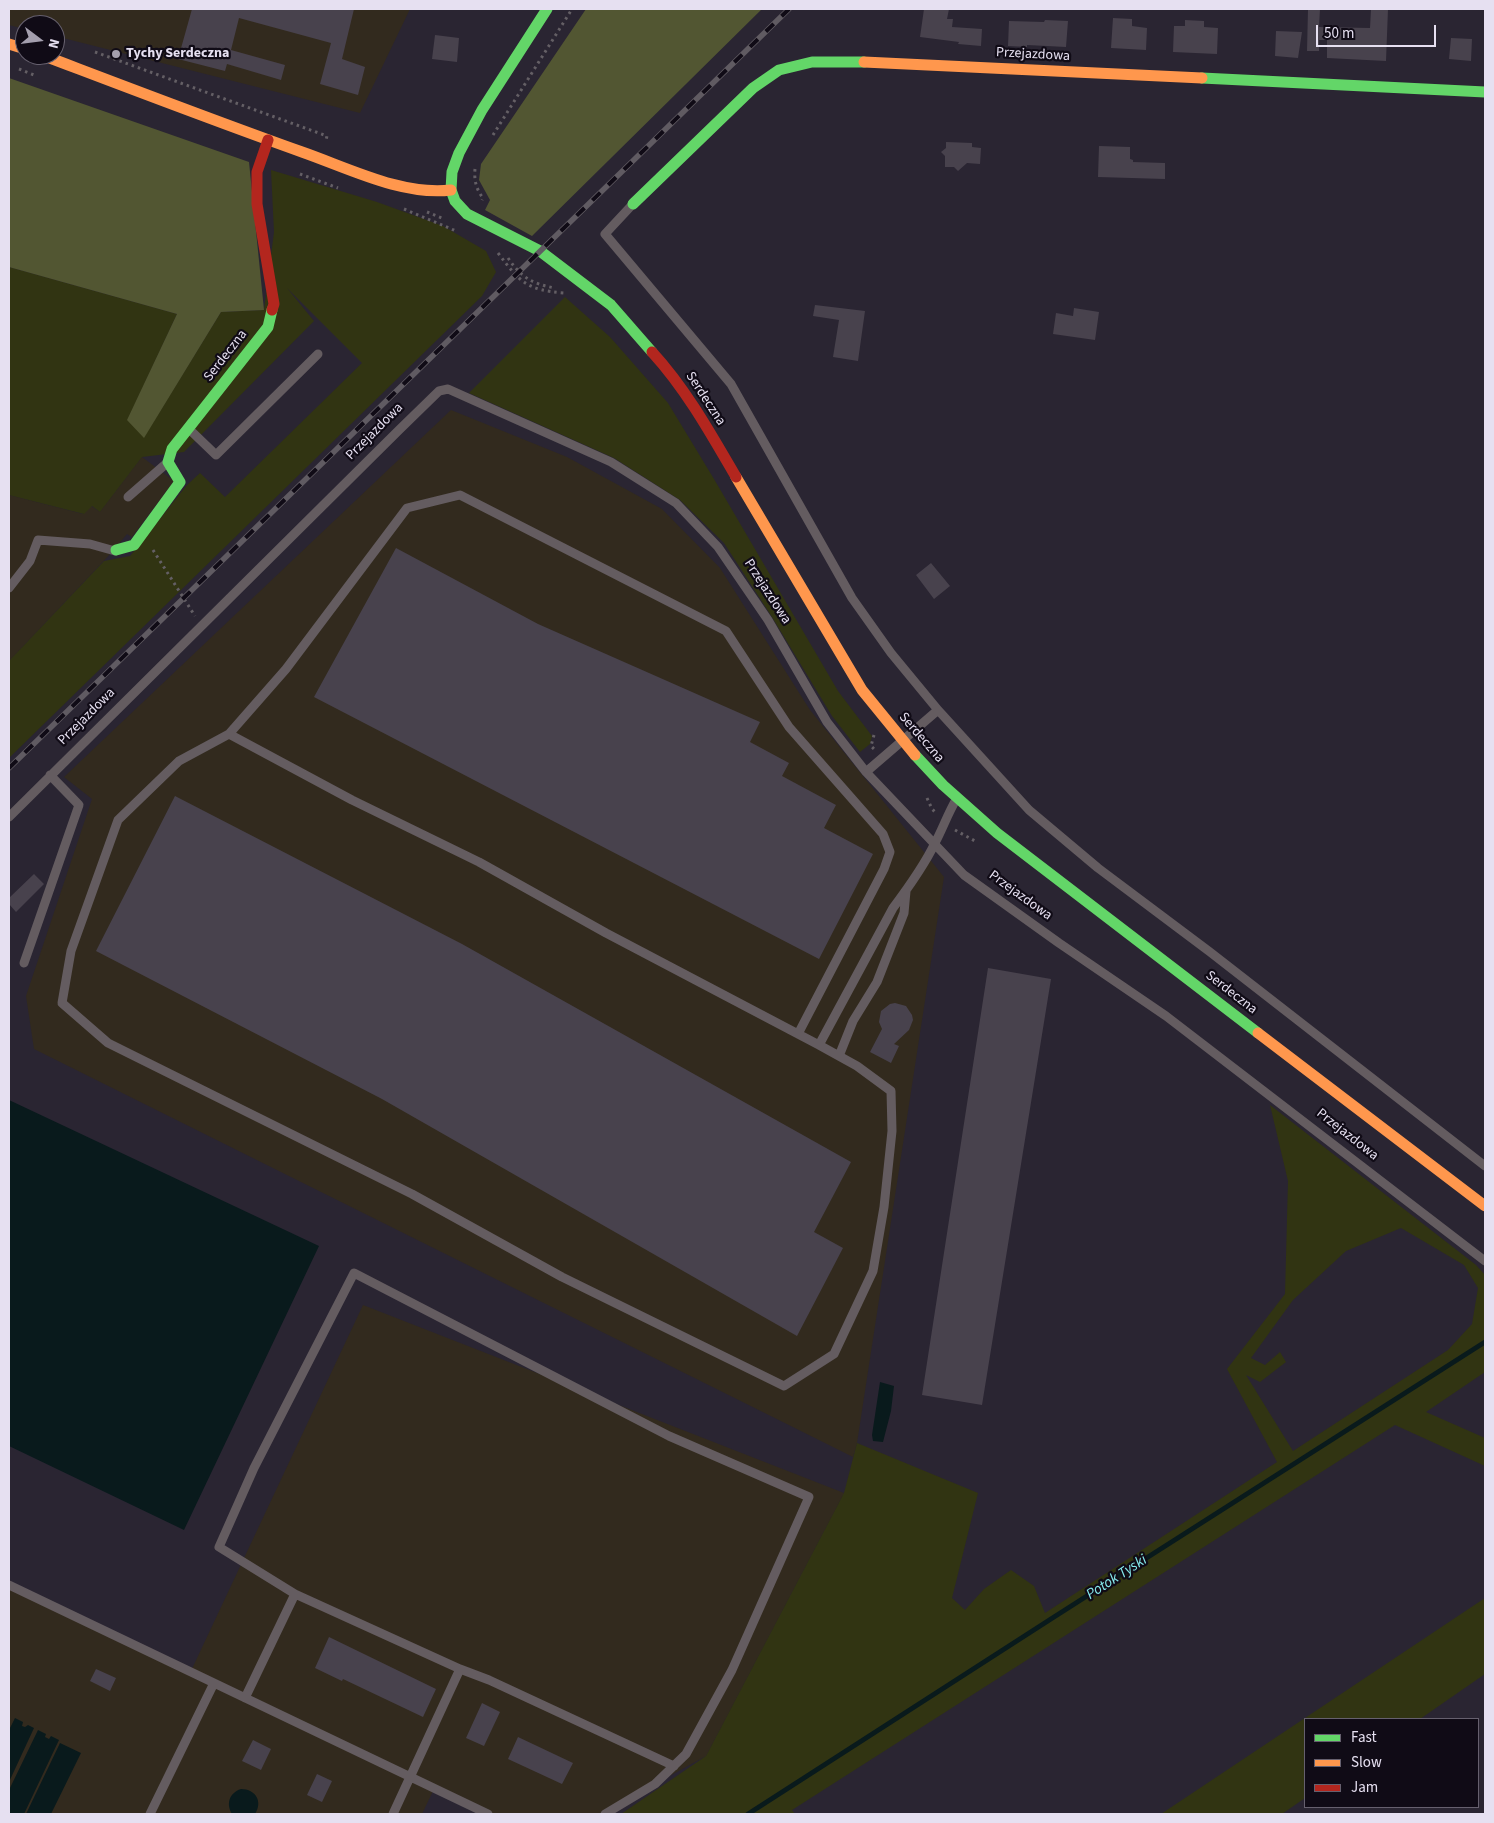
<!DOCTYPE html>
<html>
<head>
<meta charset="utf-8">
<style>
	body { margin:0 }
	#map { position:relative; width:1494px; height:1823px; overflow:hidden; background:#2a2532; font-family:"Source Sans 3",sans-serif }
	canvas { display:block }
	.frame { position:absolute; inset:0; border:10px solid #e6e0f1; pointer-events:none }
	.legend { position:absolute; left:1304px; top:1718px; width:175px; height:90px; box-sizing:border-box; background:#100b16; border:1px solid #66606e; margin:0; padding:6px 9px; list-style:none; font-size:15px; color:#e6e0f1 }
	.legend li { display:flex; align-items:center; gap:10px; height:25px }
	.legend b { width:25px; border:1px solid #66606e }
	.north { position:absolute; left:15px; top:15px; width:50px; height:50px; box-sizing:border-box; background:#100b16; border:1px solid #66606e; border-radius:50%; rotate:105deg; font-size:14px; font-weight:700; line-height:20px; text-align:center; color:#e6e0f1 }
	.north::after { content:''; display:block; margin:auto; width:18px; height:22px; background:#a49fae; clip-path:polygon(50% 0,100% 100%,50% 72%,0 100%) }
	.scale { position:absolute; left:1316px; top:25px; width:120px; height:22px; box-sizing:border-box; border:2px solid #e6e0f1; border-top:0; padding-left:6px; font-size:15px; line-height:18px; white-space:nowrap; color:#e6e0f1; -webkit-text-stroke:4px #100b16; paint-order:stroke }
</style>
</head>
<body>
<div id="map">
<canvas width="1494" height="1823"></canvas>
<div class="frame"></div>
<ul class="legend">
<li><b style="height:6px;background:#63d668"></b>Fast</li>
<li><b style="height:6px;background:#ff974d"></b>Slow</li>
<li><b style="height:6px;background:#b3261e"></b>Jam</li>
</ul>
<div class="north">N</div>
<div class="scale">50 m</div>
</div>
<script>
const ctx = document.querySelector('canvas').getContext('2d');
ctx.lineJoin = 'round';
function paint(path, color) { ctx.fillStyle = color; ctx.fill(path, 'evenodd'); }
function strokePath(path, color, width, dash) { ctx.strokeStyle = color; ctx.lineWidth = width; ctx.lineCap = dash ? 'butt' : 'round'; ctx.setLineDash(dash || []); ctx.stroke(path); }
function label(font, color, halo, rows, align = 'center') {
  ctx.font = font + ' "Source Sans 3",sans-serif'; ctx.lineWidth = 4.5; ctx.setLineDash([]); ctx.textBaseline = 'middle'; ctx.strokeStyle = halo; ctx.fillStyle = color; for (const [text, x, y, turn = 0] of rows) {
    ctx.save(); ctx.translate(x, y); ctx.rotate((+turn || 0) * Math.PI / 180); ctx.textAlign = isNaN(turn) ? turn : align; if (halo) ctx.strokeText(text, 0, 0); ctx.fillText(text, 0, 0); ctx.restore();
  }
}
paint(new Path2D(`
	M9 9H410L360 113 55 36V25H25V29L9 25Z
	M451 410 567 457 662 509 720 568 810 710 944 877 857 1443 853 1457 34 1049 26 996 92 799 64 777Z
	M142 457 174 481 132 537 127 534 113 551 9 661V495L83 514 91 506 100 512Z
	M363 1305 844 1493 706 1756 655 1784 605 1814H488L434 1789 422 1814H9V1585L190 1673Z`), '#322a1e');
paint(new Path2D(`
	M271 170 377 202 443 226 486 251 496 272 482 296 9 758V661L104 561 130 556 187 485 200 473 225 497 362 363 287 288 314 321 184 452 142 457 100 512 92 506 84 514 9 495V267L177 314 128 419 144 437 221 312 264 310 274 232Z
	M565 297 610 337 668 403 714 479 838 691 872 736 870 744 860 752 832 716 772 617 724 543 680 500 614 458 469 393Z
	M1270 1105 1476 1265 1485 1275V1372L1426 1412 1485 1438V1466L1395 1425 792 1810 795 1814H621L706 1756 844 1493 857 1443 978 1493 952 1598 965 1610 984 1589 1011 1570 1034 1586 1045 1613 1277 1462 1227 1369 1285 1294 1288 1181ZM1401 1228 1464 1265 1478 1288 1472 1324 1448 1350 1293 1451 1246 1375 1260 1382 1286 1362 1280 1352 1265 1365 1251 1358 1293 1300 1346 1251Z
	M1485 1598V1674L1420 1719H1305V1798L1282 1814H1161Z`), '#313412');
paint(new Path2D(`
	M586 9H762L532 236 485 210 490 200 479 180 481 164Z
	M9 78 249 162 264 310 221 312 144 438 127 420 177 314 9 267Z`), '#525632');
paint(new Path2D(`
	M9 1100 319 1246 184 1530 9 1446Z
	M880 1382 894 1386 891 1411 883 1442 873 1441 872 1435Z
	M15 1718 23 1722 22 1726 25 1727 28 1725 34 1728 9 1782V1730Z
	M38 1730 46 1734 45 1737 49 1739 51 1736 59 1740 24 1814H9V1790Z
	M60 1743 81 1753 51 1814H26Z
	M241 1789C256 1789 263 1802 255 1814H232C226 1804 229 1793 241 1789Z`), '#091a1c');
strokePath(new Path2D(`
	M748 1814 1054 1617 1485 1342`), '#091a1c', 5);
paint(new Path2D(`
	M192 9H354L342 59 365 67 358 95 320 84 331 43 239 18 231 50 285 65 281 80 227 64 225 71 178 59Z
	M924 9H949L947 19H953L952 27 982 29 981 46 958 44 959 42 920 37Z
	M1308 9H1320L1319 27 1370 28 1371 9H1388L1386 61 1327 58V40H1319V51H1307Z
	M1113 18 1132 19V26L1147 28 1146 50 1111 48Z
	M1045 20 1068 21 1066 47 1027 45V47L1008 46 1009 21 1044 22Z
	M1185 20 1204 21V27L1218 28 1217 54 1173 52 1174 26H1185Z
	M1276 31 1302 32 1298 58 1275 56Z
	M435 35 459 38 457 62 432 59Z
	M1451 38 1472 39 1471 61 1449 59Z
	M946 142 972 143V147L981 148 980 164 967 163 958 171 954 167H945V156L941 152 946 148Z
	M1099 146 1130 147V159L1133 160V162L1165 163V179L1098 177Z
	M815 305 865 311 858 361 833 357 839 320 813 316Z
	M1074 308 1099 312 1095 340 1053 334 1056 313 1073 316Z
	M396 548 538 624 760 722 750 742 789 763 782 776 836 805 824 828 873 854 819 959 314 697Z
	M931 563 950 586 934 599 916 575Z
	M175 796 462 944 851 1162 814 1232 843 1248 797 1336 382 1099 96 951Z
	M34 874 44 884 16 912 9 904V898Z
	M988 968 1051 979 982 1405 922 1395Z
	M895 1003 906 1006 912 1015 913 1020 909 1030 894 1044 899 1046 891 1063 870 1052 882 1029 879 1022 881 1011 890 1004Z
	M329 1637 436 1689 423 1717 343 1679 342 1681 315 1668Z
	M96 1669 116 1678 110 1691 90 1681Z
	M482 1703 500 1712 484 1746 466 1738Z
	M518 1737 573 1763 562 1784 508 1759Z
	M253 1740 271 1749 261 1770 242 1761Z
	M317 1774 332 1781 322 1802 307 1795Z`), '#48424d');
strokePath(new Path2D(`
	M95 52 327 136 326 140
	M19 69 34 75
	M493 135 572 9
	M475 169C474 180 476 189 483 198L482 200
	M300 174 338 188
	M404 209 456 231
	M427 212 444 219
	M498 253C520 282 526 290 564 293
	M508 258C521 277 532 284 555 288
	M153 550 195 616
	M874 735 871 746 874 749
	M927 798 932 809 937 814
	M955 830 975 841`), '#645f65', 3, [2.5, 4]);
strokePath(new Path2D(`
	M632 205 605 234 731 384 852 598 891 653 938 710 1029 810 1098 868 1210 952 1485 1166
	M189 429 216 455 318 354
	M128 497 168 462
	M9 588 30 561 38 540 90 544 115 551
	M229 734 286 669 407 508 460 495 726 631 789 727 883 834 890 852 884 869 798 1034
	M866 772 938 710
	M9 817 399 430 439 391 448 389 611 462 676 503 718 547 768 620 827 722 866 772 964 875 1059 943 1166 1016 1485 1261
	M24 963 79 805 50 775
	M819 1045 857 1066 891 1091 892 1131 884 1207 873 1271 834 1354 784 1386 562 1277 412 1194 108 1043 62 1003 71 951 118 820 179 761 229 734 352 800 479 862 606 933 819 1045 893 908C908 888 924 866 935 843 943 828 948 813 957 798
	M839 1056 853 1021 877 982 904 913 906 891
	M9 1585 488 1814
	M295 1594 219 1547 254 1468 354 1273 669 1436 809 1497 732 1670 686 1754 655 1784 605 1814
	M460 1669 489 1680 674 1766
	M245 1698 295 1594 460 1669 393 1814
	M150 1814 214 1683`), '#645c60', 9);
strokePath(new Path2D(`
	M547 9 482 110 459 153 452 172 451 190 455 201 467 214 540 251 611 305 652 352
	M1202 78 1485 92
	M633 204 753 88 779 70 812 62H864
	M116 550 134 545 180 482 168 462 172 449 268 327 272 310
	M915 755 943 785 997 833 1258 1033`), '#63d668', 11);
strokePath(new Path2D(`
	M9 44 25 49
	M42 55C129 88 215 121 302 152 348 168 402 196 451 190
	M864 62 1202 78
	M736 477 862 690 915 755
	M1258 1033 1485 1206`), '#ff974d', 11);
strokePath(new Path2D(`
	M268 140 257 172V204L274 304 272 310
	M652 352C686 389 711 434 736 477`), '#b3261e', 11);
const rail = new Path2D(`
	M9 768 789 9`);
strokePath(rail, '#605b62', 5.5);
strokePath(rail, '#100b16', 4, [11]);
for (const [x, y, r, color] of [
	[116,54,5,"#a49fae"]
]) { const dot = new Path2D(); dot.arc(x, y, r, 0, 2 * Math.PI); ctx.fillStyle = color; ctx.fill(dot); strokePath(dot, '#100b16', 2); }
label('bold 14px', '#e6e0f1', '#100b16', [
	["Tychy Serdeczna",126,54]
], 'left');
label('14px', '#e6e0f1', '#100b16', [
	["Przejazdowa",1033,55,3],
	["Serdeczna",226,356,-52],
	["Serdeczna",705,399,57],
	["Przejazdowa",375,432,-45],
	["Przejazdowa",767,592,57],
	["Przejazdowa",87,717,-45],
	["Serdeczna",921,738,49],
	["Przejazdowa",1020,896,36],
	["Serdeczna",1231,993,38],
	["Przejazdowa",1347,1135,38]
]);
label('italic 15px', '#86eaec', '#100b16', [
	["Potok Tyski",1117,1578,-33]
]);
</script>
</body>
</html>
